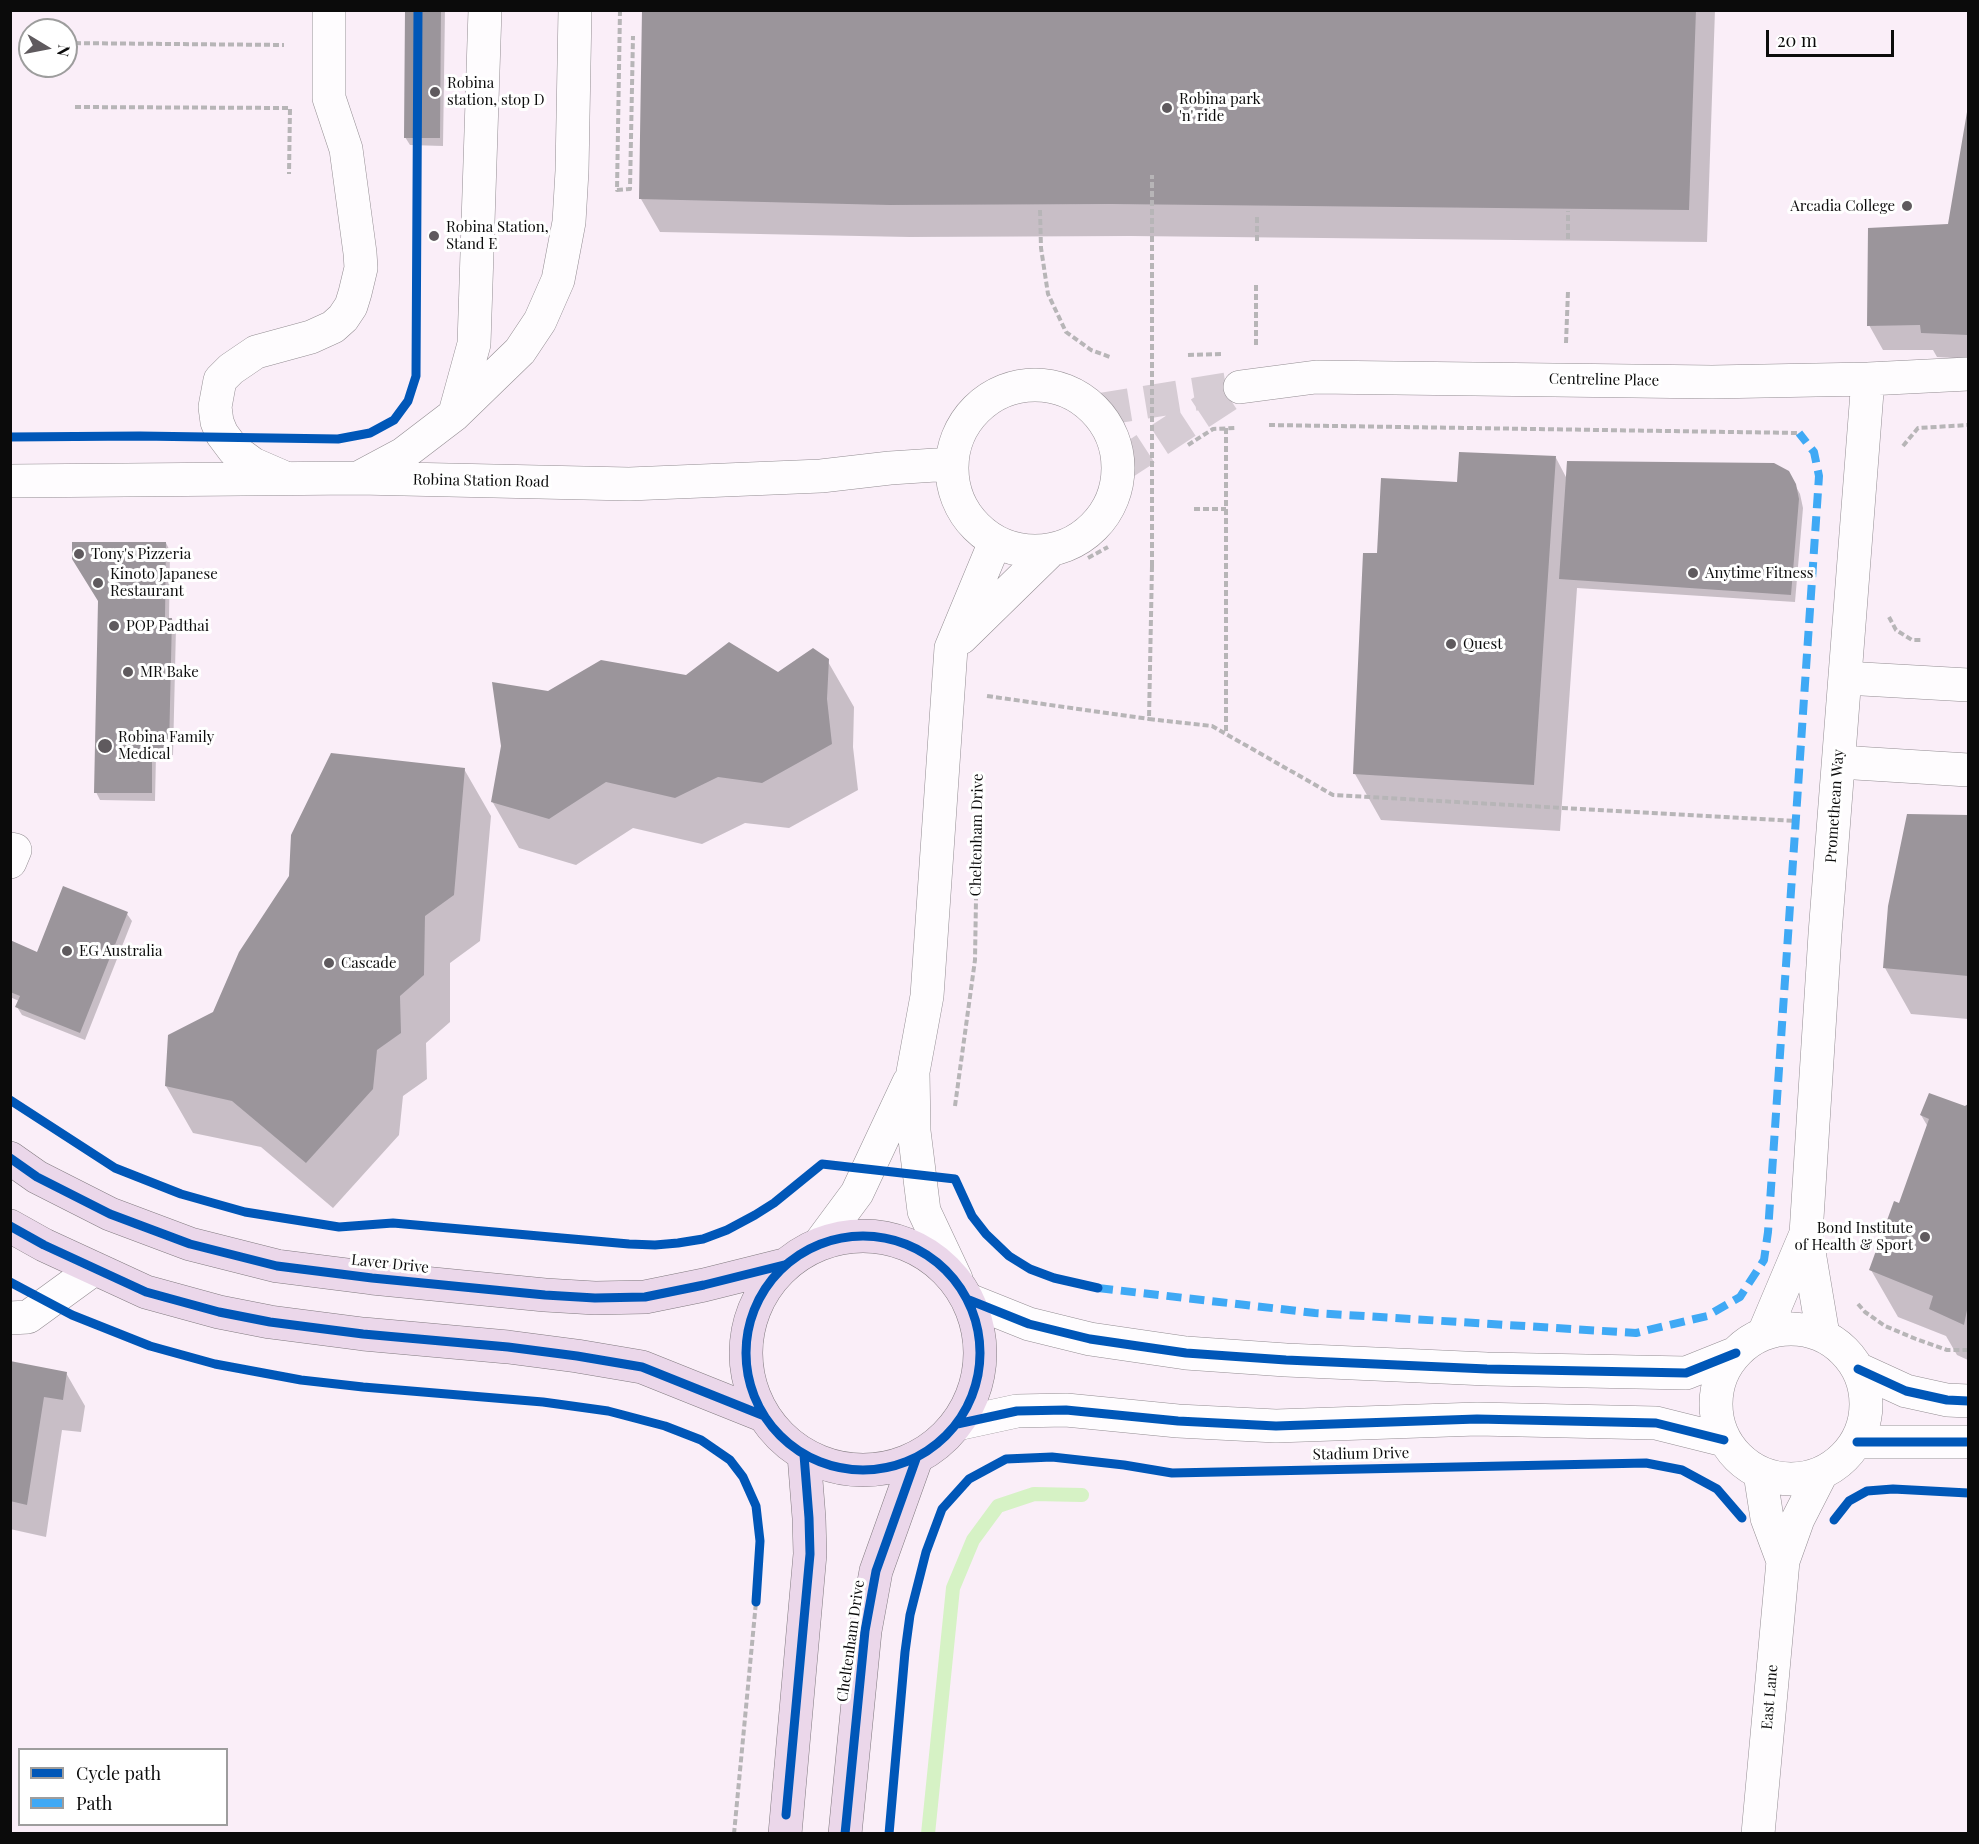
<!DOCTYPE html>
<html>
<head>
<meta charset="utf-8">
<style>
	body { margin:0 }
	#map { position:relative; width:1979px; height:1844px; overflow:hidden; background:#faeef8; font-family:"Playfair Display",serif }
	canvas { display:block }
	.frame { position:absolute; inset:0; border:12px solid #0b0b0b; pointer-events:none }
	.legend { position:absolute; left:18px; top:1748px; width:210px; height:78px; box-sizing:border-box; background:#fff; border:2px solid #9d9d9d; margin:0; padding:8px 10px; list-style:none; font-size:18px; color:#0b0b0b }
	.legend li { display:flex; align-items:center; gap:12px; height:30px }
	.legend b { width:30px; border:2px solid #9d9d9d }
	.north { position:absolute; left:18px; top:18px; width:60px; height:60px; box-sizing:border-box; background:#fff; border:2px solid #9d9d9d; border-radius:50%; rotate:100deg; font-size:16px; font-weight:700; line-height:24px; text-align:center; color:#0b0b0b }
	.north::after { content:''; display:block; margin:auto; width:21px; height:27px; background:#5f5a5e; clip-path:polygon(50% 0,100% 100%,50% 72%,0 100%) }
	.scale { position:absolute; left:1766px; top:30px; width:128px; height:27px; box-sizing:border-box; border:3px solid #0b0b0b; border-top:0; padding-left:8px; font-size:18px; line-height:21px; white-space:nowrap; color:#0b0b0b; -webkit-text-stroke:4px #fff; paint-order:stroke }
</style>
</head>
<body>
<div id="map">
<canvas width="1979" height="1844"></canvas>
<div class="frame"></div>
<ul class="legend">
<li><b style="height:8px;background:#0057b8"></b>Cycle path</li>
<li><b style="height:8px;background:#3fa9f5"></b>Path</li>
</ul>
<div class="north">N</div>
<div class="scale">20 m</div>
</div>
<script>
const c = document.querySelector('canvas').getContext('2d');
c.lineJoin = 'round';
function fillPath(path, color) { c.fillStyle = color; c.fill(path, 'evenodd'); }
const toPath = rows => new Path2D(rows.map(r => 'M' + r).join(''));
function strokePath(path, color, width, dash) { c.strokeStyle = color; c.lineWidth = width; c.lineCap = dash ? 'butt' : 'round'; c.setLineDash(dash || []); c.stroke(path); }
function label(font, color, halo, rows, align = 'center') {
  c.font = font + ' "Playfair Display",serif'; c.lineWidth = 6; c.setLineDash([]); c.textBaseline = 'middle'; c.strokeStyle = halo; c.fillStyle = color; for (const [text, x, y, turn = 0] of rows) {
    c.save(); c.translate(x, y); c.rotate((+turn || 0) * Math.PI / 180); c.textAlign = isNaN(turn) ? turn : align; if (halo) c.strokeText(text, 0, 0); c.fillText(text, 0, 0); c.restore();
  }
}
fillPath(toPath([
	[407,10,445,10,443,146,410,145,405,137],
	[643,10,1715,10,1707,242,1130,236,909,237,660,232,641,199],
	[1968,114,1968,359,1937,357,1933,350,1883,350,1869,325,1949,225],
	[1556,458,1567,479,1788,472,1800,494,1803,508,1795,602,1577,588,1560,831,1381,820,1355,774,1378,555,1459,483],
	[166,543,170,551,169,619,172,619,176,627,173,755,156,755,155,801,100,800,96,792],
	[827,660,854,707,853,747,858,790,789,828,745,823,702,844,633,828,576,865,519,848,492,801,549,693,687,676,778,674],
	[464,769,491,816,480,941,450,963,450,1022,426,1043,427,1079,403,1096,399,1135,333,1208,261,1147,193,1133,166,1086,214,1013],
	[1908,816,1968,817,1968,1019,1911,1014,1885,968],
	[127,914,132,921,85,1040,22,1015,17,1007,19,1001,10,997,10,942,38,954],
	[1968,1106,1968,1360,1957,1355,1946,1336,1898,1317,1871,1270,1900,1205,1928,1127,1921,1115,1965,1108],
	[10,1362,66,1373,85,1406,81,1432,62,1430,46,1537,10,1529]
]), '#0003');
strokePath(toPath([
	[928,1834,953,1588,973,1540,998,1506,1034,1494,1082,1495]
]), '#d6f2c5', 14);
fillPath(toPath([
	[405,10,441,10,440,138,404,138],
	[642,10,1696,10,1689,210,1110,204,889,205,639,199],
	[1967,112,1968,335,1921,333,1920,325,1867,326,1868,228,1948,224],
	[1459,452,1556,456,1534,785,1353,774,1363,553,1377,553,1381,478,1457,482],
	[1567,461,1774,463,1789,471,1796,484,1799,499,1791,595,1559,579],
	[72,542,166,542,165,618,172,618,169,748,152,748,152,793,94,793,98,601,72,559],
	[729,642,778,672,813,648,829,659,827,699,832,744,762,783,718,777,675,798,606,782,549,819,491,802,501,746,492,682,548,691,601,660,686,675],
	[331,753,465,768,454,895,425,916,424,975,400,996,401,1033,377,1050,373,1089,306,1163,232,1101,165,1086,168,1035,213,1012,239,952,289,876,291,835],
	[1907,814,1968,815,1968,976,1883,968,1888,906],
	[63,886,128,912,80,1033,15,1007,20,996,10,992,10,940,37,952],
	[1929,1093,1965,1106,1968,1104,1968,1305,1964,1325,1929,1309,1933,1296,1869,1270,1894,1201,1899,1203,1929,1119,1920,1115],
	[10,1361,67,1372,63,1400,44,1397,27,1505,10,1501]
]), '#9b959b');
strokePath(toPath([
	[1097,410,1227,389],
	[1118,467,1240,387]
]), '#d6ccd4', 33, [33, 16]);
const minor = toPath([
	'952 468a83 83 0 1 1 166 0a83 83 0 1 1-166 0Z',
	[1240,387,1316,377,1712,382,1868,379,1968,374],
	[455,413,474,344,485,10],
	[283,477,253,464,234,450,222,434,217,422,215,407,220,380,231,369,256,352,311,337,333,327,343,318,351,306,355,293,361,268,360,253,346,149,329,98,329,10],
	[360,477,403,454,454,415,520,351,540,321,558,280,569,222,572,171,575,10],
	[10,481,359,478,629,484,821,476,890,468,951,464],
	[961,638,1050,551],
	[1845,678,1968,685],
	[1839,762,1968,770],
	[10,849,15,850,10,862],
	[820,1243,857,1193,909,1082],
	[956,1279,924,1211,914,1131,913,1072,927,996,951,648,995,542],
	[969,1300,1029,1324,1090,1339,1186,1353,1286,1360,1487,1369,1686,1373,1736,1353],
	[10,1318,28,1317,94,1269],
	'1716 1404a75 75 0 1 1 150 0a75 75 0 1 1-150 0Z',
	[1764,1333,1805,1236],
	[1823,1335,1806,1234,1825,934,1868,379],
	[1858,1369,1906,1391,1947,1400,1968,1401],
	[957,1424,1017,1411,1066,1410,1178,1421,1276,1426,1477,1419,1656,1423,1724,1440],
	[1857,1442,1968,1442],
	[1760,1473,1767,1518,1783,1561],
	[1758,1834,1783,1561,1798,1519,1821,1474]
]);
const major = toPath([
	[10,1158,37,1177,110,1214,190,1244,277,1266,372,1278,545,1295,595,1298,645,1297,704,1285,784,1265],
	[10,1226,44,1245,146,1292,219,1312,270,1322,363,1334,508,1347,577,1356,642,1367,762,1415],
	'746 1353a117 117 0 1 1 234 0a117 117 0 1 1-234 0Z',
	[785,1834,810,1554,809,1518,804,1455],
	[845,1834,865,1631,876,1571,916,1459]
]);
strokePath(minor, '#938d92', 34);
strokePath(major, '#807a7f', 34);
strokePath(toPath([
	[620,10,617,190,630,189,633,36],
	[66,43,284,45],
	[75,107,290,108,289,174],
	[1040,210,1041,248,1048,294,1066,332,1091,350,1110,357],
	[1568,239,1568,211],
	[1257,241,1257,215],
	[1566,343,1568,291],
	[1256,345,1256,284],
	[1188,355,1221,354],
	[1269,425,1799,433],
	[1226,428,1226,734],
	[1188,445,1213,429,1235,428],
	[1903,446,1918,428,1968,425],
	[1194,509,1226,509],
	[1088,558,1108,547],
	[1152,566,1149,719,1212,726,1333,795,1795,821],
	[1889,617,1896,630,1912,640,1922,640],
	[987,696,1149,719],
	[955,1106,975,960,976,899],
	[1858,1304,1865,1312,1885,1326,1916,1339,1947,1350,1968,1350],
	[734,1834,756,1602]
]), '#b7b5b7', 4, [6, 3]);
strokePath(minor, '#fefcfe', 33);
strokePath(major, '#ebd7ea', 33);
strokePath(toPath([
	[1152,566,1152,175]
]), '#b7b5b7', 4, [6, 3]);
strokePath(toPath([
	[1098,1288,1315,1313,1636,1333,1707,1316,1740,1297,1764,1260,1768,1232,1819,476,1814,452,1799,433]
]), '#3fa9f5', 8, [15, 8]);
strokePath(toPath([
	[10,437,140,436,338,439,370,433,394,420,408,401,416,376,418,10],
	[10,1100,115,1168,181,1194,245,1212,339,1227,393,1223,629,1244,655,1245,678,1243,703,1239,727,1230,755,1215,774,1203,822,1164,955,1179,972,1216,986,1234,1009,1256,1030,1269,1054,1278,1098,1288],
	[10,1158,37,1177,110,1214,190,1244,277,1266,372,1278,545,1295,595,1298,645,1297,704,1285,784,1265],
	[10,1226,44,1245,146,1292,219,1312,270,1322,363,1334,508,1347,577,1356,642,1367,762,1415],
	'746 1353a117 117 0 1 1 234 0a117 117 0 1 1-234 0Z',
	[10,1282,72,1315,150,1346,215,1364,301,1380,363,1387,543,1402,608,1411,665,1426,701,1440,730,1460,743,1477,756,1506,760,1541,756,1602],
	[969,1300,1029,1324,1090,1339,1186,1353,1286,1360,1487,1369,1686,1373,1736,1353],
	[1858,1369,1906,1391,1947,1400,1968,1401],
	[957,1424,1017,1411,1066,1410,1178,1421,1276,1426,1477,1419,1656,1423,1724,1440],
	[1857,1442,1968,1442],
	[1834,1520,1849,1501,1867,1491,1893,1489,1968,1493],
	[786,1815,810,1554,809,1518,804,1455],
	[845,1834,865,1631,876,1571,916,1459],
	[889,1834,905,1652,910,1615,926,1552,942,1509,969,1479,1006,1459,1052,1457,1124,1465,1172,1473,1646,1463,1682,1470,1717,1489,1742,1518]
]), '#0057b8', 9);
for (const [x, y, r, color] of [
	[435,92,6,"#5f5a5e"],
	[1167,108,6,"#5f5a5e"],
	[1907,206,6,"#5f5a5e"],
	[434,236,6,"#5f5a5e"],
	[79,554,6,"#5f5a5e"],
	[1693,573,6,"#5f5a5e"],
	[98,583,6,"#5f5a5e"],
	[114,626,6,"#5f5a5e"],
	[1451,644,6,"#5f5a5e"],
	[128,672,6,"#5f5a5e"],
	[105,746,8,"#5f5a5e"],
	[67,951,6,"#5f5a5e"],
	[329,963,6,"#5f5a5e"],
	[1925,1237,6,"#5f5a5e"]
]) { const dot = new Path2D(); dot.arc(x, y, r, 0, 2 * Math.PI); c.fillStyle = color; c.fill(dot); strokePath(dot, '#fff', 2); }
label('15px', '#0b0b0b', '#fff', [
	["Robina",447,83],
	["station, stop D",447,100],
	["Robina park",1179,99],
	["'n' ride",1179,116],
	["Arcadia College",1895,206,"right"],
	["Robina Station,",446,227],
	["Stand E",446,244],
	["Tony's Pizzeria",91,554],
	["Anytime Fitness",1705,573],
	["Kinoto Japanese",110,574],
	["Restaurant",110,591],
	["POP Padthai",126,626],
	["Quest",1463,644],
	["MR Bake",140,672],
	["Robina Family",118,737],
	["Medical",118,754],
	["EG Australia",79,951],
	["Cascade",341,963],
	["Bond Institute",1913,1228,"right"],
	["of Health & Sport",1913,1245,"right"]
], 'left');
label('15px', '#0b0b0b', '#fff', [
	["Centreline Place",1604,380,1],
	["Robina Station Road",481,481,1],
	["Promethean Way",1835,806,-86],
	["Cheltenham Drive",977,835,-89],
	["Laver Drive",390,1264,6],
	["Stadium Drive",1361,1454,-1],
	["Cheltenham Drive",851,1641,-82],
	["East Lane",1770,1697,-85]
]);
</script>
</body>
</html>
